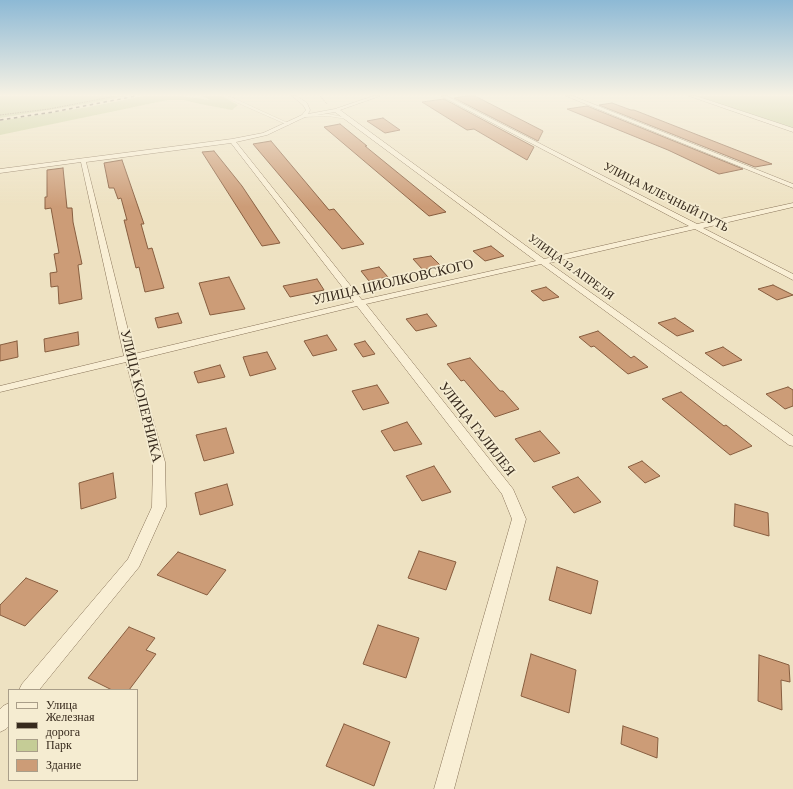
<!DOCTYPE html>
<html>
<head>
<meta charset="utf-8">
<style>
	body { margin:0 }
	#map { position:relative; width:793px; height:789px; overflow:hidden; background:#eee2c2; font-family:"Crimson Pro",serif }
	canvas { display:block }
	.legend { position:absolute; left:8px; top:689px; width:130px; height:92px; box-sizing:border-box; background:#f5ecd1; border:1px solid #a99e89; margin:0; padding:5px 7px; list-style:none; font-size:12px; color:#372a1d }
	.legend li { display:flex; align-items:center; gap:8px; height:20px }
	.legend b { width:20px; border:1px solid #a99e89 }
</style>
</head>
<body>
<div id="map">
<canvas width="793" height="789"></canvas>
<ul class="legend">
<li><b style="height:5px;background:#f9efd5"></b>Улица</li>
<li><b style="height:5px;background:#372a1d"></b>Железная дорога</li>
<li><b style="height:11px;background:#c5cc96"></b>Парк</li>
<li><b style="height:11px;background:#cc9c77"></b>Здание</li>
</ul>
</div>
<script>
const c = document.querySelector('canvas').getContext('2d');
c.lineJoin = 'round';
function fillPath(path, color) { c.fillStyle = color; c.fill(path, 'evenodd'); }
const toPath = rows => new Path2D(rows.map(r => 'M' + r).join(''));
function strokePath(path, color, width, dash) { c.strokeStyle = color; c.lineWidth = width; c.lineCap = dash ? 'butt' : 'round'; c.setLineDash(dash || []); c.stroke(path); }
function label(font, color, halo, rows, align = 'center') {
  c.font = font + ' "Crimson Pro",serif'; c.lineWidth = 3.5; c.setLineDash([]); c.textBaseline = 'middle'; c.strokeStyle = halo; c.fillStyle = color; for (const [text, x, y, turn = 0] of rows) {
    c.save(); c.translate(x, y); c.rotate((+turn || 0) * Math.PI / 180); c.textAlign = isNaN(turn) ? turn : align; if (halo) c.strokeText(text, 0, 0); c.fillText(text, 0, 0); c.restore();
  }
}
fillPath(toPath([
	[0,96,127,96,92,103,0,118],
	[144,96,180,96,210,100,203,96,222,96,238,105,232,110,200,104,183,100,168,100,0,135,0,121,88,107],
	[696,96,793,96,793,128]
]), '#c5cc96');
const building = toPath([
	[467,96,475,96,543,131,538,141,454,98,467,96],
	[444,99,534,147,527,160,474,129,467,130,422,102,444,99],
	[612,103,631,110,634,110,772,164,755,167,599,105,612,103],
	[587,106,743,169,719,174,668,150,567,109,587,106],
	[383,118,400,130,385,133,367,121,383,118],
	[340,124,367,146,365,146,446,212,429,216,324,127,340,124],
	[271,141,329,210,334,209,364,244,342,249,253,144,271,141],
	[214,151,242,186,280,243,262,246,202,152,214,151],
	[122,160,144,224,141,224,148,249,152,248,164,288,145,292,139,267,136,268,124,220,127,220,121,198,118,199,114,188,109,188,104,163,122,160],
	[63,168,67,208,72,208,73,222,82,264,78,265,82,299,59,304,58,286,51,287,50,273,57,272,54,254,59,253,51,208,45,209,45,197,47,197,47,170,63,168],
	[491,246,504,256,485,261,473,251,491,246],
	[431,256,441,266,423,270,413,259,431,256],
	[379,267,388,277,369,281,361,271,379,267],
	[229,277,245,309,210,315,199,283,229,277],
	[317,279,324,290,290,297,283,286,317,279],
	[773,285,793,295,777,300,758,289,773,285],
	[546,287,559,297,543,301,531,291,546,287],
	[178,313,182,323,158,328,155,318,178,313],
	[427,314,437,326,416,331,406,319,427,314],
	[675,318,694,331,677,336,658,323,675,318],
	[598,331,631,358,634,356,648,367,628,374,594,346,591,347,579,337,598,331],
	[78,332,79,345,45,352,44,339,78,332],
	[327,335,337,350,313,356,304,341,327,335],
	[17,341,18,357,0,361,0,345,17,341],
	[365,341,375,354,363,357,354,344,365,341],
	[723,347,742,360,723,366,705,353,723,347],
	[267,352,276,369,250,376,243,357,267,352],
	[470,358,500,391,503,391,519,409,495,417,464,380,461,381,447,364,470,358],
	[220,365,225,377,198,383,194,372,220,365],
	[377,385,389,403,363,410,352,391,377,385],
	[788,387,793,390,793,406,785,409,766,394,788,387],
	[681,392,724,426,726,425,752,446,730,455,662,399,681,392],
	[407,422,422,444,394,451,381,431,407,422],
	[226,428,234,453,204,461,196,435,226,428],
	[540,431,560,453,534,462,515,439,540,431],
	[642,461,660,476,645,483,628,467,642,461],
	[434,466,451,492,422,501,406,476,434,466],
	[113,473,116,498,81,509,79,483,113,473],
	[578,477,601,502,574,513,552,487,578,477],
	[227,484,233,505,200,515,195,493,227,484],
	[735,504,768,513,769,536,734,526,735,504],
	[419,551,456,562,446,590,408,578,419,551],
	[178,552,226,570,207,595,157,575,178,552],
	[557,567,598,581,591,614,549,600,557,567],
	[26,578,58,591,25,626,0,615,0,605,26,578],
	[378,625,419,638,406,678,363,664,378,625],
	[129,627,155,638,146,650,156,654,129,690,112,690,88,678,129,627],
	[531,654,576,670,569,713,521,696,531,654],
	[759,655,789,665,790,682,781,680,782,710,758,701,759,655],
	[344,724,390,742,374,786,326,766,344,724],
	[623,726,658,738,657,758,621,744,623,726]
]);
fillPath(building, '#cc9c77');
strokePath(building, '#875d3f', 1);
const service = toPath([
	[229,97,231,97,290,124,288,125,229,99,229,97],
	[328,114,348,118,347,119,328,116,304,117,303,116,328,114]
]);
const minor = toPath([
	[292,96,297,96,307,103,310,110,308,114,335,109,373,96,380,96,340,110,544,259,689,226,441,96,447,96,697,224,793,203,793,207,703,228,793,274,793,280,695,229,549,263,793,436,793,446,789,445,541,264,366,304,513,489,526,519,454,789,434,789,512,519,502,494,357,306,136,360,165,462,166,507,139,567,39,690,19,690,22,684,128,559,152,507,153,462,126,362,0,392,0,386,124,356,81,162,0,173,0,169,232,139,263,133,302,115,306,110,303,105,292,96],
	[335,112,536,261,362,300,236,142,267,135,305,117,335,112],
	[231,143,354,302,134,354,86,162,231,143],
	[566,96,573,96,793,184,793,188,566,96],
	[689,96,696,96,793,128,793,132,689,96],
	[9,703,9,726,6,729,0,732,0,709,3,706,9,703]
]);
strokePath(service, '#887359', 0.5);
strokePath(minor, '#887359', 1);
strokePath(toPath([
	[320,96,327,104],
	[0,115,49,109,116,96]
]), '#887359', 1, [1.5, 1]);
fillPath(service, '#f9efd5');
fillPath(minor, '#f9efd5');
strokePath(toPath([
	[0,120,53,112,136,96]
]), '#372a1d', 1.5, [3.5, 3.5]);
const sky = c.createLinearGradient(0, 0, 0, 207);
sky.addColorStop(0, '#8db9d5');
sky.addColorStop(0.46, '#f7f2e4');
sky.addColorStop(1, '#f7f2e400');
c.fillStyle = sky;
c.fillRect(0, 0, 793, 207);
label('12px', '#372a1d', '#f5ecd1', [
	["УЛИЦА МЛЕЧНЫЙ ПУТЬ",666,197,27],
	["УЛИЦА 12 АПРЕЛЯ",571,267,36]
]);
label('14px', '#372a1d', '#f5ecd1', [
	["УЛИЦА ЦИОЛКОВСКОГО",393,282,-13],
	["УЛИЦА КОПЕРНИКА",141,396,76],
	["УЛИЦА ГАЛИЛЕЯ",477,429,52]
]);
</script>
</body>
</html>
